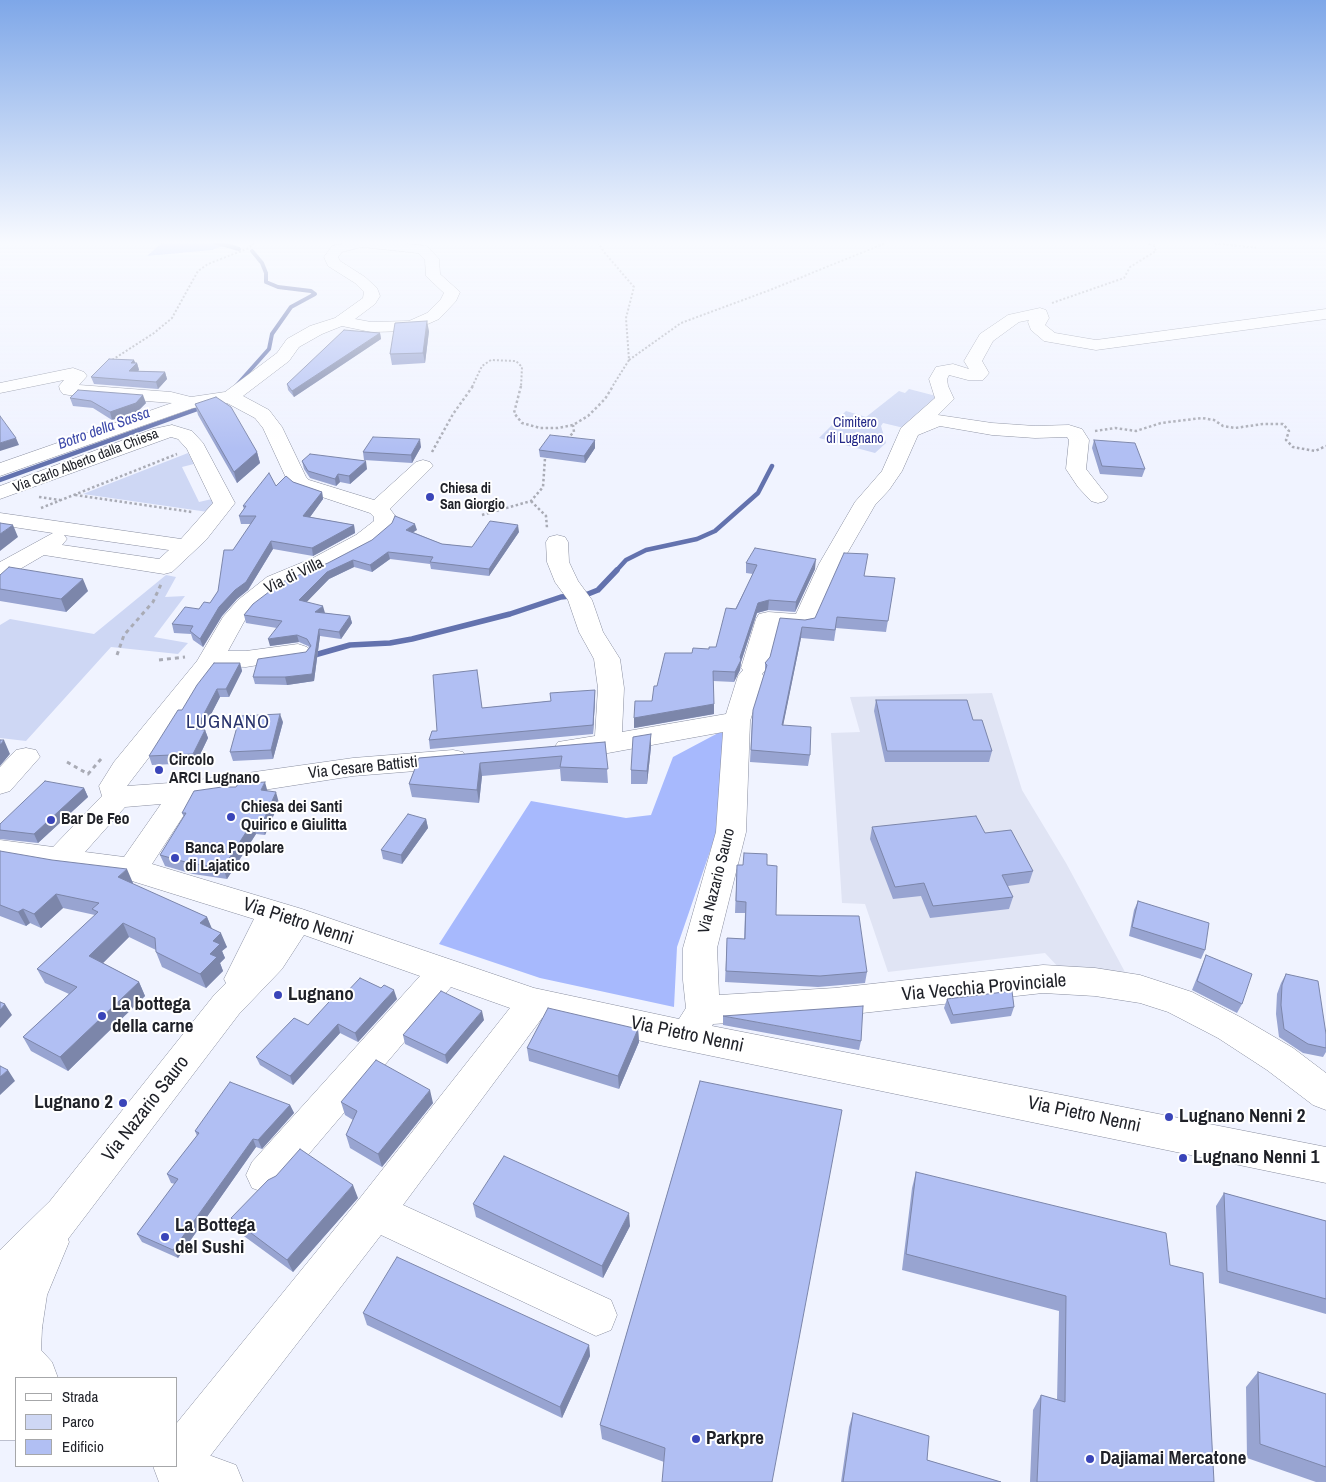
<!DOCTYPE html>
<html>
<head>
<meta charset="utf-8">
<style>
	body { margin:0 }
	#map { position:relative; width:1326px; height:1482px; overflow:hidden; background:#f0f3ff; font-family:"Archivo Narrow",sans-serif }
	canvas { display:block }
	.legend { position:absolute; left:15px; top:1377px; width:162px; height:90px; box-sizing:border-box; background:#fff; border:1px solid #a6a7a9; margin:0; padding:6px 9px; list-style:none; font-size:15px; color:#202229 }
	.legend li { display:flex; align-items:center; gap:10px; height:25px }
	.legend b { width:25px; border:1px solid #a6a7a9 }
</style>
</head>
<body>
<div id="map">
<canvas width="1326" height="1482"></canvas>
<ul class="legend">
<li><b style="height:6px;background:#fff"></b>Strada</li>
<li><b style="height:14px;background:#ced7f4"></b>Parco</li>
<li><b style="height:14px;background:#b1bff3"></b>Edificio</li>
</ul>
</div>
<script>
const c = document.querySelector('canvas').getContext('2d');
c.lineJoin = 'round';
function fillPath(path, color) { c.fillStyle = color; c.fill(path, 'evenodd'); }
const toPath = rows => new Path2D(rows.map(r => 'M' + r).join(''));
function strokePath(path, color, width, dash) { c.strokeStyle = color; c.lineWidth = width; c.lineCap = dash ? 'butt' : 'round'; c.setLineDash(dash || []); c.stroke(path); }
function label(font, color, halo, rows, align = 'center') {
  c.font = font + ' "Archivo Narrow",sans-serif'; c.lineWidth = 4; c.setLineDash([]); c.textBaseline = 'middle'; c.strokeStyle = halo; c.fillStyle = color; for (const [text, x, y, turn = 0] of rows) {
    c.save(); c.translate(x, y); c.rotate((+turn || 0) * Math.PI / 180); c.textAlign = isNaN(turn) ? turn : align; if (halo) c.strokeText(text, 0, 0); c.fillText(text, 0, 0); c.restore();
  }
}
fillPath(toPath([
	[992,693,1022,790,1066,863,1125,972,1061,970,1045,953,888,972,865,904,842,903,831,733,860,732,850,697]
]), '#e0e4f4');
fillPath(toPath([
	[909,389,940,397,904,428,883,423,881,426,886,443,875,453,819,438,846,411,866,417,899,391,905,393],
	[188,453,194,464,182,467,199,502,212,499,214,504,208,512,83,494],
	[166,575,176,577,165,597,185,596,154,637,188,643,178,654,111,647,26,741,0,738,0,625,10,619,94,634]
]), '#ced7f4');
fillPath(toPath([
	[163,242,235,242,212,250,147,256],
	[720,732,726,734,717,831,677,947,674,1007,540,978,439,944,531,801,626,818,651,815,673,757]
]), '#a7b9fd');
strokePath(toPath([
	[214,242,239,249],
	[236,386,269,349,272,334,291,307,315,294,311,291,278,287,266,282,266,273,262,263,252,251]
]), '#6372ae', 4);
strokePath(toPath([
	[0,480,203,407],
	[616,571,626,560,646,550,697,539,715,531,758,493,772,466]
]), '#6372ae', 4.5);
strokePath(toPath([
	[311,656,350,645,390,643,412,639,510,614,561,597,588,594,598,590,617,570]
]), '#6372ae', 5.5);
const minor = toPath([
	[350,242,391,242,427,246,439,259,440,274,460,292,456,301,439,319,412,331,371,332,342,326,322,334,299,347,289,361,243,396,269,410,282,427,306,477,309,480,374,500,416,462,423,460,430,462,433,466,390,509,396,517,392,528,372,545,329,568,283,587,254,610,245,620,228,651,246,651,298,644,307,647,311,652,307,657,246,667,219,666,127,786,184,782,353,758,453,750,463,752,467,759,463,766,453,768,353,776,193,801,152,864,302,909,534,988,679,1019,686,1008,683,980,683,948,716,832,723,732,608,753,568,757,558,754,554,748,558,742,595,736,598,688,594,659,579,632,568,600,555,582,547,562,546,542,549,537,557,535,565,537,568,542,569,562,578,581,592,600,603,632,620,659,624,688,622,732,726,714,738,676,743,670,741,668,756,619,759,614,768,612,796,614,819,564,855,502,882,471,901,428,935,398,929,379,936,367,953,364,969,369,964,361,980,334,1008,315,1040,308,1046,310,1049,318,1045,325,1055,333,1096,340,1326,309,1326,319,1096,350,1044,341,1031,330,1028,322,1029,320,1019,322,993,341,982,361,989,373,983,380,968,380,949,375,947,379,948,386,954,399,938,415,992,423,1035,426,1069,425,1082,429,1089,440,1086,469,1108,497,1105,501,1098,503,1091,501,1078,487,1066,469,1069,440,1067,437,1035,438,992,435,940,426,918,435,902,471,889,490,875,505,841,564,813,627,804,629,778,627,767,668,762,674,764,676,750,721,746,832,717,948,719,995,835,988,1043,965,1095,968,1140,975,1192,992,1242,1018,1293,1048,1326,1073,1326,1110,1313,1105,1267,1070,1218,1038,1168,1012,1140,1003,1095,996,1043,993,835,1016,713,1024,712,1026,1326,1147,1326,1183,659,1045,542,1018,403,1205,611,1300,617,1315,611,1330,596,1336,381,1235,193,1478,182,1482,170,1482,159,1478,155,1466,176,1466,176,1424,360,1198,510,1008,451,987,280,1188,266,1193,252,1188,246,1175,252,1162,420,976,304,935,282,969,239,1014,68,1239,69,1242,47,1295,42,1328,35,1343,20,1350,5,1343,0,1332,0,1320,5,1296,0,1298,0,1250,50,1201,215,994,226,983,224,979,254,919,132,881,59,872,0,862,0,840,53,847,102,796,99,786,114,762,197,661,223,617,238,600,267,577,313,558,356,535,374,521,374,517,370,513,295,488,287,480,263,428,255,418,227,403,193,408,0,476,0,463,172,403,69,395,63,394,60,390,59,386,64,380,0,393,0,383,73,368,84,372,87,376,79,385,171,392,191,397,225,392,277,353,287,339,310,326,335,318,363,298,364,292,355,283,328,266,324,257,332,246,350,242],
	[362,247,418,253,425,260,426,276,444,293,441,299,427,313,409,321,371,322,355,319,375,304,380,296,377,288,365,277,340,261,338,257,342,252,362,247],
	[161,804,124,857,85,852,125,807,161,804],
	[172,425,192,431,203,443,235,503,206,540,172,572,164,574,44,555,8,576,0,578,0,562,53,533,0,525,0,513,181,539,213,503,187,449,178,439,171,437,0,499,0,486,153,429,172,425],
	[64,535,169,550,159,559,62,545,67,539,64,535],
	[26,748,36,750,40,757,10,791,0,794,0,767,16,750,26,748]
]);
const major = toPath([
	[0,1282,15,1288,28,1298,42,1328,41,1350,52,1362,58,1378,16,1378,16,1440,0,1440,0,1282],
	[176,1443,236,1465,243,1482,159,1482,153,1466,176,1466,176,1443]
]);
strokePath(minor, '#898ea0', 1);
strokePath(major, '#898ea0', 1);
strokePath(toPath([
	[598,242,604,252,634,287,626,318,629,360,612,387],
	[1207,242,1256,248],
	[1052,303,1124,278,1130,267,1156,251,1154,246,1146,242],
	[629,360,681,323,770,290,888,242],
	[109,362,154,333,172,318,198,271,208,264,249,248,253,244,251,242],
	[472,387,482,366,491,360,516,361,522,367,521,387]
]), '#a9abb5', 2, [2, 2]);
strokePath(toPath([
	[521,386,514,413,522,423,540,428,558,428,573,425,588,416,605,399,613,386],
	[1095,431,1115,428,1136,431,1161,423,1202,418,1214,420,1223,426,1235,428,1263,424,1283,424,1289,431,1286,440,1293,447,1315,451,1326,446],
	[567,439,574,432,573,425],
	[432,452,453,414,473,386],
	[75,495,192,512],
	[39,497,60,500],
	[531,501,546,516,547,528],
	[41,508,177,454],
	[482,515,531,501,543,487,545,458,548,456]
]), '#a9abb5', 2.5, [2.5, 2.5]);
strokePath(toPath([
	[117,655,124,635,153,602,162,582],
	[159,660,185,657],
	[67,762,88,774,102,758]
]), '#a9abb5', 3, [4, 4]);
fillPath(minor, '#fff');
fillPath(major, '#fff');
fillPath(toPath([
	[429,331,425,363,392,365,390,354],
	[380,333,381,339,294,397,288,390,287,384],
	[135,363,137,363,139,370,138,371,165,372,167,379,158,389,94,384,91,377],
	[70,398,146,403,138,411,112,420,93,408,73,406],
	[195,404,257,452,260,463,237,483,198,415],
	[595,440,595,448,585,463,540,457,539,450],
	[1094,440,1145,469,1142,477,1100,474,1092,448],
	[421,447,412,463,364,460,363,452],
	[302,461,367,469,350,484,340,482,336,486,310,478,304,469],
	[293,482,322,492,323,499,310,517,354,525,355,533,313,556,273,549,248,590,237,599,222,616,203,647,193,640,191,634,174,633,172,624,210,603,218,591,233,550,251,524,241,524,239,516,244,509,243,506,276,486],
	[417,530,413,532,442,544,472,547,519,532,489,576,431,569,430,564,390,559,372,572,354,567,329,579,306,602,325,613,350,616,352,623,341,639,320,636,314,681,287,685,255,684,253,677,306,652,309,647,308,646,299,642,270,646,277,628,246,623,244,615,253,604],
	[746,563,815,569,795,612,768,610,757,613,741,662,740,670,734,682,713,681,714,714,634,728,634,718,652,701,657,686,692,653,709,649,716,647,753,574,746,573],
	[0,575,88,591,66,612,0,601],
	[865,576,895,578,886,632,836,628,834,641,801,638,783,725,810,755,808,766,750,762,752,721,765,671,765,663,805,620,815,618],
	[240,663,242,671,229,697,220,697,203,729,205,730,208,738,196,763,152,765,149,756,182,710],
	[595,690,595,699,593,734,430,749,429,740,437,731,482,708,551,701],
	[876,700,973,720,992,751,989,762,885,762,874,711],
	[283,722,273,759,233,761,230,752],
	[605,742,608,783,561,781,560,769,482,776,479,803,412,797,409,784,419,758],
	[651,747,647,784,631,784,631,770],
	[84,788,88,797,38,843,0,839,0,824],
	[267,791,279,803,265,835,256,834,227,879,193,874,165,866,160,855,184,817,182,813],
	[426,819,428,828,402,864,383,859,381,850],
	[872,827,985,833,1033,871,1029,883,1008,886,1013,897,1009,909,930,918,921,896,893,899,870,839],
	[0,851,133,883,132,884,207,917,211,928,227,947,222,951,225,958,220,963,223,971,206,988,162,967,156,952,156,950,129,937,103,963,139,982,145,996,68,1071,31,1051,23,1037,69,994,45,983,37,969,95,915,63,908,41,928,30,923,26,926,0,916],
	[737,865,767,865,776,915,867,972,865,983,818,987,725,982,727,938,744,939,745,913,735,913],
	[1138,901,1205,950,1201,959,1129,936,1134,910],
	[1206,955,1242,1004,1237,1013,1192,990],
	[1286,974,1326,1034,1326,1052,1323,1057,1303,1053,1279,1037,1276,1014,1277,994,1281,983],
	[344,995,397,999,358,1042,340,1033,293,1085,260,1065,256,1057,308,1025],
	[947,999,1014,1007,1011,1016,951,1024,944,1008],
	[723,1016,861,1041,859,1050,723,1025],
	[484,1020,447,1064,405,1044,403,1035],
	[638,1029,639,1042,619,1089,529,1061,527,1048],
	[700,1081,664,1462,602,1439,600,1425],
	[341,1102,433,1103,382,1167,350,1148,346,1135,353,1120,345,1115],
	[290,1105,294,1113,262,1149,256,1147,178,1258,142,1242,137,1234,175,1184,171,1183,167,1174,197,1136,195,1131],
	[916,1172,1170,1265,1214,1482,1030,1482,1033,1410,1041,1395,1057,1400,1059,1311,902,1270,912,1188],
	[1224,1193,1326,1221,1326,1314,1219,1283,1216,1206],
	[358,1198,293,1272,237,1231,231,1218],
	[473,1204,630,1226,603,1278,476,1217],
	[363,1313,589,1345,590,1356,562,1418,367,1325],
	[1258,1372,1326,1394,1326,1482,1316,1482,1247,1458,1246,1387],
	[853,1413,927,1460,1001,1482,841,1482,849,1427]
]), '#98a4d1');
fillPath(toPath([
	[427,321,429,331,425,363,423,353],
	[380,333,381,339,294,397,292,391],
	[134,360,136,364,137,363,139,370,131,378,129,371,131,363],
	[165,372,167,379,158,389,156,382],
	[143,395,146,403,138,411,112,420,110,412],
	[16,438,19,445,0,451,0,443],
	[420,439,421,447,412,463,411,455],
	[595,440,595,448,585,463,584,456],
	[257,452,260,463,237,483,234,472],
	[366,461,367,469,350,484,349,476],
	[338,474,340,482,336,486,335,479],
	[322,492,323,499,305,524,303,516],
	[415,524,417,530,407,536,406,530],
	[13,525,18,537,0,551,0,534],
	[354,525,355,533,313,556,312,548],
	[518,525,519,532,489,576,489,569],
	[271,541,273,549,248,590,237,599,222,616,203,647,200,639,219,607],
	[388,552,390,559,372,572,370,565],
	[816,559,815,569,795,612,796,602],
	[353,560,354,567,329,579,301,608,299,600,327,572],
	[83,579,88,591,66,612,61,599],
	[769,600,768,610,757,613,741,662,740,670,734,682,735,672,758,603],
	[323,606,325,613,315,612],
	[350,616,352,623,341,639,339,632],
	[802,627,801,638,781,736,782,725],
	[319,629,320,636,314,681,287,685,285,677,312,674],
	[297,635,299,642,270,646,268,639],
	[240,663,242,671,229,697,226,689],
	[217,689,220,697,199,738,196,729],
	[595,690,595,699,593,734,593,725],
	[714,704,714,714,634,728,634,718],
	[280,714,283,722,273,759,271,750],
	[205,730,208,738,196,763,193,754],
	[651,734,651,747,647,784,647,771],
	[4,740,10,754,0,766,0,745],
	[480,763,482,776,479,803,477,790],
	[265,782,268,793,261,790],
	[84,788,88,797,38,843,34,834],
	[276,792,279,803,265,835,262,824],
	[426,819,428,828,402,864,401,855],
	[252,823,256,834,227,879,223,868],
	[127,869,133,883,124,891,118,877],
	[56,894,63,908,41,928,34,914],
	[23,909,30,923,26,926,18,912],
	[207,917,213,931,200,923],
	[123,923,129,937,96,970,89,956],
	[221,933,227,947,222,951,225,958,220,963,223,971,206,988,200,974,210,954,213,941],
	[139,982,145,996,68,1071,60,1057],
	[394,990,397,999,358,1042,355,1033],
	[5,1004,12,1015,0,1028,0,1010],
	[482,1011,484,1020,447,1064,445,1055],
	[338,1024,340,1033,293,1085,290,1076],
	[638,1029,639,1042,619,1089,618,1076],
	[8,1070,15,1081,0,1095,0,1077],
	[430,1090,433,1103,382,1167,378,1154],
	[290,1105,294,1113,262,1149,258,1140],
	[253,1139,256,1147,178,1258,173,1250],
	[353,1185,358,1198,293,1272,287,1260],
	[629,1213,630,1226,603,1278,602,1266],
	[589,1345,590,1356,562,1418,560,1407]
]), '#7c86aa');
const building = toPath([
	[427,321,423,353,390,354,395,323,427,321],
	[344,330,380,333,292,391,287,384,344,330],
	[109,359,134,360,131,363,137,363,129,371,165,372,156,382,91,377,109,359],
	[78,390,143,395,136,403,110,412,91,401,70,398,78,390],
	[216,397,231,407,257,452,234,472,195,404,216,397],
	[0,416,16,438,0,443,0,416],
	[550,435,595,440,584,456,539,450,550,435],
	[373,437,420,439,411,455,363,452,373,437],
	[1094,440,1135,443,1145,469,1102,466,1094,440],
	[310,454,366,461,349,476,338,474,335,479,308,471,302,461,310,454],
	[269,473,276,486,286,476,293,482,322,492,303,516,354,525,312,548,271,541,246,582,235,590,219,607,200,639,190,631,193,626,172,624,185,607,199,609,204,602,210,603,218,591,224,550,233,550,256,516,239,516,246,506,243,506,269,473],
	[395,516,415,524,406,530,442,544,472,547,490,521,518,525,489,569,430,562,433,557,388,552,370,565,353,560,327,572,299,600,323,606,315,612,350,616,339,632,319,629,312,674,285,677,253,677,258,659,306,652,311,646,307,639,297,635,268,639,282,621,244,615,253,604,282,582,328,563,372,540,392,523,395,516],
	[0,523,13,525,0,534,0,523],
	[755,548,816,559,796,602,769,600,758,603,740,657,741,660,735,672,713,671,714,704,634,718,635,701,652,701,654,686,657,686,665,653,692,653,693,648,709,649,709,647,716,647,726,608,736,609,757,565,746,563,755,548],
	[844,553,868,554,864,576,895,578,888,621,837,617,835,630,802,627,782,725,811,727,810,755,751,750,753,710,767,665,765,663,770,657,780,618,805,620,815,618,844,553],
	[9,567,83,579,61,599,0,589,0,575,9,567],
	[214,663,240,663,226,689,217,689,196,729,205,730,193,754,149,756,178,710,182,710,197,685,214,663],
	[477,670,482,708,551,701,550,693,595,690,593,725,429,740,432,731,437,731,433,675,477,670],
	[876,700,967,700,973,720,982,720,992,751,887,751,876,700],
	[280,714,271,750,230,752,240,716,280,714],
	[651,734,647,771,631,770,633,737,651,734],
	[0,740,4,740,0,745,0,740],
	[605,742,608,769,560,767,562,756,480,763,477,790,409,784,419,758,605,742],
	[45,781,84,788,34,834,0,830,0,824,45,781],
	[265,782,261,790,276,792,262,824,252,823,223,868,189,863,160,855,186,813,182,813,194,791,222,787,236,787,238,784,265,782],
	[408,814,426,819,401,855,381,850,408,814],
	[976,816,985,833,1011,830,1033,871,1002,875,1013,897,933,906,924,883,895,887,872,827,976,816],
	[0,851,52,860,127,869,118,877,207,917,200,923,221,933,213,941,220,944,210,954,217,957,200,974,156,952,155,938,123,923,89,956,139,982,60,1057,23,1037,77,987,37,969,98,912,92,909,99,903,56,894,34,914,23,909,18,912,0,905,0,851],
	[744,853,767,854,767,865,777,866,776,915,859,916,867,972,820,976,726,971,727,938,745,939,746,902,736,901,737,865,743,865,744,853],
	[1138,901,1209,923,1205,950,1132,927,1138,901],
	[1206,955,1252,974,1242,1004,1197,981,1206,955],
	[1286,974,1318,981,1326,1034,1326,1048,1308,1044,1284,1029,1281,1005,1282,985,1286,974],
	[360,978,381,988,384,985,394,990,355,1033,338,1024,290,1076,256,1057,294,1018,308,1025,338,992,344,995,360,978],
	[441,991,482,1011,445,1055,403,1035,441,991],
	[1012,991,1014,1007,953,1015,947,999,1012,991],
	[0,1002,5,1004,0,1010,0,1002],
	[863,1006,861,1041,723,1016,863,1006],
	[548,1008,638,1029,618,1076,527,1048,548,1008],
	[376,1060,430,1090,378,1154,346,1135,357,1111,341,1102,376,1060],
	[0,1066,8,1070,0,1077,0,1066],
	[700,1081,842,1110,772,1482,662,1482,665,1448,600,1425,700,1081],
	[230,1082,290,1105,258,1140,253,1139,173,1250,137,1234,178,1179,167,1174,199,1133,195,1131,230,1082],
	[300,1149,353,1185,287,1260,231,1218,268,1180,276,1176,300,1149],
	[504,1156,629,1213,602,1266,473,1204,504,1156],
	[916,1172,1166,1233,1170,1265,1203,1273,1214,1482,1037,1482,1041,1395,1065,1402,1066,1296,906,1254,916,1172],
	[1224,1193,1326,1221,1326,1299,1227,1271,1224,1193],
	[397,1257,589,1345,560,1407,363,1313,397,1257],
	[1258,1372,1326,1394,1326,1467,1260,1444,1258,1372],
	[853,1413,929,1436,927,1460,1001,1482,843,1482,853,1413]
]);
fillPath(building, '#b1bff3');
strokePath(building, '#7c86aa', 1);
const sky = c.createLinearGradient(0, 0, 0, 449);
sky.addColorStop(0, '#7ea7e8');
sky.addColorStop(0.54, '#f8faff');
sky.addColorStop(1, '#f8faff00');
c.fillStyle = sky;
c.fillRect(0, 0, 1326, 449);
for (const [x, y, r, color] of [
	[430,497,5,"#3a45b9"],
	[159,770,5,"#3a45b9"],
	[231,817,5,"#3a45b9"],
	[51,820,5,"#3a45b9"],
	[175,858,5,"#3a45b9"],
	[278,995,5,"#3a45b9"],
	[102,1016,5,"#3a45b9"],
	[123,1103,5,"#3a45b9"],
	[1169,1117,5,"#3a45b9"],
	[1183,1158,5,"#3a45b9"],
	[165,1237,5,"#3a45b9"],
	[696,1439,5,"#3a45b9"],
	[1090,1459,5,"#3a45b9"]
]) { const dot = new Path2D(); dot.arc(x, y, r, 0, 2 * Math.PI); c.fillStyle = color; c.fill(dot); strokePath(dot, '#fff', 2); }
label('14px', '#232887', '#fff', [
	["Cimitero",855,423],
	["di Lugnano",855,439]
]);
label('14px', '#202229', '#fff', [
	["Via Carlo Alberto dalla Chiesa",86,461,-21]
]);
label('bold 14px', '#202229', '#fff', [
	["Chiesa di",440,489],
	["San Giorgio",440,505]
], 'left');
label('italic 15px', '#3b48a9', '#fff', [
	["Botro della Sassa",104,429,-20]
]);
label('16px', '#202229', '#fff', [
	["Via di Villa",294,576,-26],
	["Via Cesare Battisti",363,768,-6],
	["Via Nazario Sauro",717,881,-76]
]);
label('bold 16px', '#202229', '#fff', [
	["Circolo",169,761],
	["ARCI Lugnano",169,779],
	["Chiesa dei Santi",241,808],
	["Quirico e Giulitta",241,826],
	["Bar De Feo",61,820],
	["Banca Popolare",185,849],
	["di Lajatico",185,867]
], 'left');
c.letterSpacing = '1px';
label('19px', '#28336c', '#fff', [
	["LUGNANO",228,723]
]);
c.letterSpacing = '0px';
label('19px', '#202229', '#fff', [
	["Via Pietro Nenni",298,922,18],
	["Via Vecchia Provinciale",984,988,-5],
	["Via Pietro Nenni",687,1035,12],
	["Via Nazario Sauro",146,1109,-52],
	["Via Pietro Nenni",1084,1115,12]
]);
label('bold 19px', '#202229', '#fff', [
	["Lugnano",288,995],
	["La bottega",112,1005],
	["della carne",112,1027],
	["Lugnano 2",113,1103,"right"],
	["Lugnano Nenni 2",1179,1117],
	["Lugnano Nenni 1",1193,1158],
	["La Bottega",175,1226],
	["del Sushi",175,1248],
	["Parkpre",706,1439],
	["Dajiamai Mercatone",1100,1459]
], 'left');
</script>
</body>
</html>
